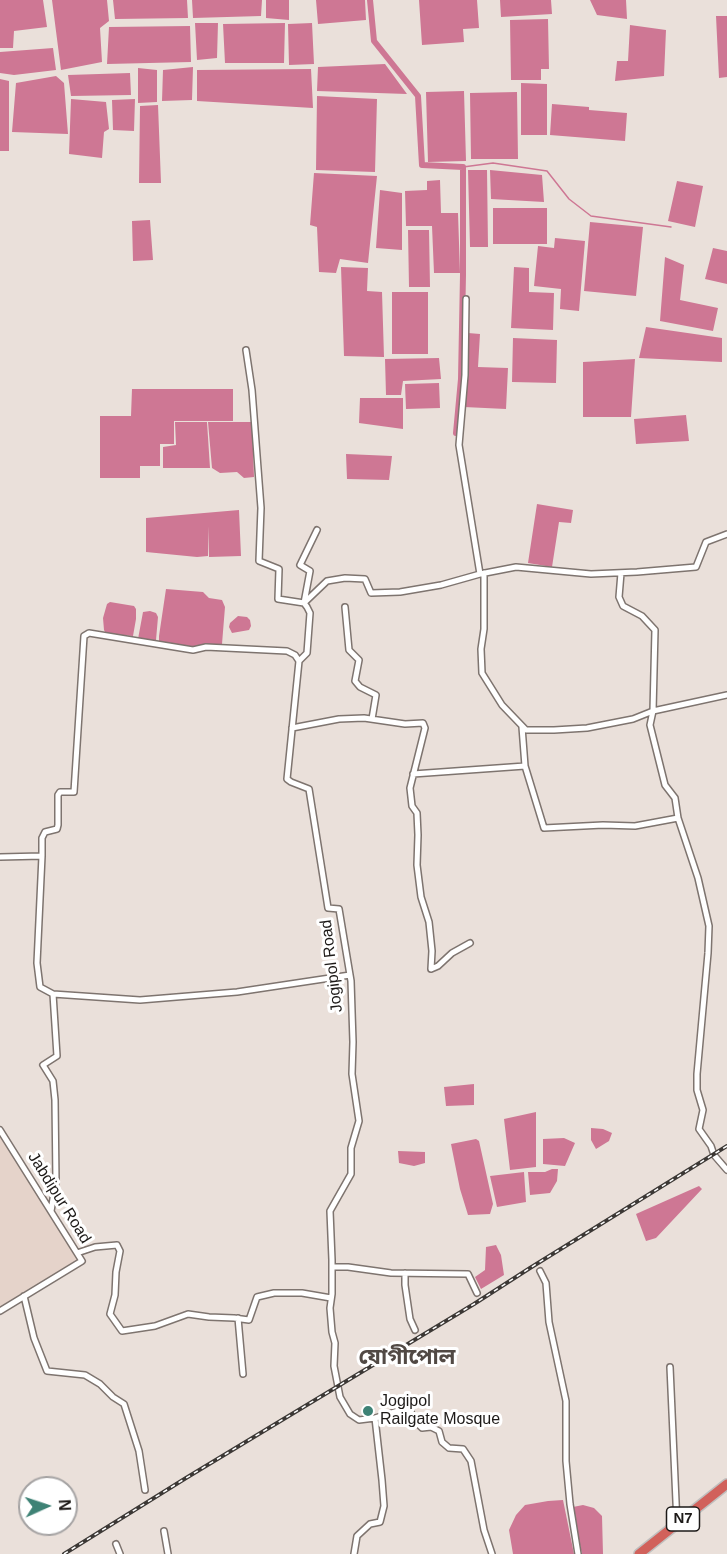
<!DOCTYPE html>
<html>
<head>
<meta charset="utf-8">
<style>
	body { margin:0 }
	#map { position:relative; width:727px; height:1554px; overflow:hidden; background:#eae0da; font-family:Helvetica,sans-serif }
	canvas { display:block }
	.north { position:absolute; left:18px; top:1476px; width:60px; height:60px; box-sizing:border-box; background:#fff; border:2px solid #a5a3a3; border-radius:50%; rotate:87deg; font-size:16px; font-weight:700; line-height:24px; text-align:center; color:#1d1a18 }
	.north::after { content:''; display:block; margin:auto; width:21px; height:27px; background:#3e8275; clip-path:polygon(50% 0,100% 100%,50% 72%,0 100%) }
</style>
</head>
<body>
<div id="map">
<canvas width="727" height="1554"></canvas>
<div class="north">N</div>
</div>
<script>
const c = document.querySelector('canvas').getContext('2d');
c.lineJoin = 'round';
function fillPath(path, color) { c.fillStyle = color; c.fill(path, 'evenodd'); }
const toPath = rows => new Path2D(rows.map(r => 'M' + r).join(''));
function strokePath(path, color, width, dash) { c.strokeStyle = color; c.lineWidth = width; c.lineCap = dash ? 'butt' : 'round'; c.setLineDash(dash || []); c.stroke(path); }
function label(font, color, halo, rows, align = 'center') {
  c.font = font + ' Helvetica,"Noto Sans Bengali",sans-serif'; c.lineWidth = 6; c.setLineDash([]); c.textBaseline = 'middle'; c.strokeStyle = halo; c.fillStyle = color; for (const [text, x, y, turn = 0] of rows) {
    c.save(); c.translate(x, y); c.rotate((+turn || 0) * Math.PI / 180); c.textAlign = isNaN(turn) ? turn : align; if (halo) c.strokeText(text, 0, 0); c.fillText(text, 0, 0); c.restore();
  }
}
fillPath(toPath([
	[0,1135,80,1260,0,1310]
]), '#e5d3ca');
fillPath(toPath([
	[0,0,43,0,47,27,14,31,13,48,0,48],
	[52,0,107,0,109,21,100,28,102,62,61,70],
	[113,0,187,0,188,18,115,19],
	[192,0,262,0,261,16,193,18],
	[266,0,289,0,289,20,266,18],
	[316,0,365,0,366,20,318,24],
	[419,0,477,0,479,28,463,29,464,42,422,45],
	[500,0,551,0,552,14,501,17],
	[590,0,626,0,627,19,597,15],
	[716,16,727,16,727,77,719,78],
	[548,19,549,69,541,69,541,80,511,80,510,20],
	[195,23,218,23,217,58,197,60],
	[285,23,284,63,225,63,223,24],
	[312,23,314,64,289,65,288,24],
	[630,25,666,30,664,76,615,81,617,61,628,61],
	[190,26,191,62,107,64,109,27],
	[53,48,56,70,14,75,0,73,0,52],
	[385,64,407,94,317,91,318,67],
	[193,67,192,100,162,101,163,70],
	[138,68,157,70,157,102,138,103],
	[311,69,313,108,197,101,197,70],
	[130,73,131,95,71,96,68,75],
	[56,76,64,83,68,134,12,132,16,83],
	[0,79,9,81,9,151,0,151],
	[521,83,547,84,547,135,521,135],
	[464,91,466,161,428,162,426,92],
	[517,92,518,159,471,159,470,93],
	[317,96,377,99,375,172,316,170],
	[71,99,106,102,109,129,104,132,102,158,69,154],
	[135,99,134,131,113,130,112,100],
	[552,104,589,107,589,110,627,113,625,141,550,135],
	[158,105,161,183,139,183,140,106],
	[468,170,487,170,488,247,470,247],
	[490,170,542,175,544,202,491,199],
	[314,173,377,176,368,263,340,259,336,273,319,272,317,227,310,225],
	[440,180,441,213,458,213,460,273,434,273,432,226,406,226,405,191,427,190,427,181],
	[677,181,703,186,695,227,668,221],
	[380,190,402,193,402,250,376,248],
	[493,208,547,208,547,244,493,244],
	[150,220,153,260,133,261,132,221],
	[590,222,643,227,636,296,584,291],
	[408,230,429,230,430,287,409,287],
	[555,238,585,241,579,311,560,309,561,289,534,286,538,246,554,248],
	[713,248,727,251,727,284,705,279],
	[665,257,684,265,680,300,718,308,713,331,660,321],
	[341,267,368,268,367,291,382,292,384,357,344,356],
	[514,267,529,268,529,292,554,293,553,330,511,328],
	[392,292,428,292,428,354,392,354],
	[646,327,722,338,722,362,639,358],
	[468,333,480,334,478,367,508,368,506,409,464,407],
	[513,338,557,340,556,383,512,382],
	[439,358,441,379,403,381,401,395,386,395,385,359],
	[635,359,631,417,583,417,583,362],
	[439,383,440,408,406,409,405,384],
	[132,389,233,389,233,421,174,421,174,444,160,444,160,466,140,466,140,478,100,478,100,416,131,416],
	[360,398,403,398,403,429,359,423],
	[686,415,689,441,636,444,634,419],
	[175,422,207,422,210,468,163,468,163,447,176,445],
	[208,422,252,422,254,477,244,478,237,472,220,473,212,468],
	[346,454,392,456,389,480,347,479],
	[537,504,573,510,571,523,559,522,552,567,528,563],
	[239,510,241,556,209,557,209,526,208,556,197,557,146,552,146,518],
	[166,589,203,592,209,598,222,600,225,607,222,644,192,649,161,643,159,641,159,636],
	[110,602,134,606,136,609,136,619,133,636,106,634,104,630,103,618,107,604],
	[150,611,156,613,158,617,156,640,153,641,138,639,143,612],
	[238,616,247,617,250,620,251,626,249,630,232,633,229,627,230,623],
	[474,1084,474,1105,446,1106,444,1087],
	[536,1112,536,1167,510,1170,504,1119],
	[591,1128,603,1129,612,1133,609,1141,596,1149,591,1140],
	[564,1138,575,1143,565,1166,543,1164,543,1139],
	[476,1139,479,1141,493,1204,490,1214,468,1215,460,1189,451,1144],
	[398,1151,425,1152,425,1163,414,1166,399,1163],
	[552,1169,558,1169,557,1181,550,1193,530,1195,528,1172,545,1172],
	[524,1172,526,1202,497,1207,490,1176],
	[699,1186,702,1189,656,1238,646,1241,636,1214],
	[496,1245,501,1255,504,1275,481,1289,475,1277,485,1270,486,1247],
	[563,1500,574,1554,513,1554,509,1530,516,1515,525,1505,548,1501],
	[583,1505,594,1508,602,1516,603,1554,582,1554,576,1527,573,1507]
]), '#ce7794');
strokePath(toPath([
	[463,167,493,163,547,171,569,199,591,216,671,227]
]), '#ce7794', 1.5);
strokePath(toPath([
	[370,0,374,41,418,96,422,165,463,167,463,275,461,379,456,433]
]), '#ce7794', 6);
const street = toPath([
	[466,299,465,375,459,445,480,574],
	[246,350,252,390,261,508,259,561,279,569,278,599,304,603,310,571,300,565,317,530],
	[484,573,484,629,481,649,482,673,502,705,526,730,554,730,587,728,633,719,653,711,655,630,642,616,623,606,619,597,621,573],
	[345,607,349,650,359,660,355,681,360,687,376,695,372,719],
	[727,695,653,711,650,725,665,785,675,798,678,818,698,878,709,926,708,953,697,1074,697,1090,703,1110,699,1129,711,1146,714,1155,727,1170],
	[292,728,339,719,364,718,405,724,423,723,425,728,410,788,412,806,417,813,418,835,417,865,421,897,429,922,432,951,431,969,438,966,452,953,470,943],
	[525,766,544,828,603,825,635,826,678,818],
	[413,774,525,766,522,727],
	[42,856,37,963,40,987,53,994],
	[0,857,42,856,42,838,45,832,57,829,58,825,58,795,60,792,74,792,84,636,89,633,193,650,206,647,287,651,295,655,299,661],
	[0,1130,82,1261,0,1311],
	[51,1211,56,1181,55,1100,53,1081,43,1065,57,1056,53,994,140,1000,237,992,350,975],
	[77,1253,95,1247,117,1245,120,1251,116,1272,115,1295,110,1314,122,1331,155,1326,188,1314,209,1317,234,1318,249,1320,257,1297,274,1293,302,1293,331,1298],
	[332,1267,348,1267,391,1273,468,1274,477,1293],
	[540,1271,546,1283,549,1322,566,1401,566,1461,570,1504,578,1554],
	[405,1273,405,1285,410,1319,415,1330],
	[24,1296,34,1338,47,1371,85,1375,100,1384,113,1397,124,1404,139,1451,145,1490],
	[238,1318,243,1374],
	[670,1367,677,1524],
	[375,1418,405,1409,411,1412,415,1421,422,1428,431,1427,439,1431,442,1442,449,1448,463,1449,471,1461,484,1530,492,1554],
	[164,1531,168,1554],
	[116,1544,120,1554],
	[354,1554,357,1536,370,1524,380,1522,384,1506,382,1480,375,1418,359,1420,350,1414,340,1397,334,1366,335,1343,332,1332,330,1308,332,1294,332,1260,330,1211,351,1174,351,1148,359,1121,352,1074,353,1042,351,981,339,909,328,908,309,789,291,782,287,779,299,661,307,653,310,613,307,607,304,603,327,581,345,578,365,579,371,593,400,592,441,585,480,574,516,567,591,574,637,572,696,567,706,542,727,534]
]);
const highway = toPath([
	[639,1554,727,1484]
]);
strokePath(street, '#7e746f', 8);
strokePath(highway, '#c0bfbe', 12);
strokePath(street, '#fff', 5);
strokePath(highway, '#d1615b', 9);
const rail = toPath([
	[64,1554,186,1478,474,1304,530,1268,727,1146]
]);
strokePath(rail, '#3c3835', 4);
strokePath(rail, '#fff', 1.5, [4.5]);
for (const [x, y, r, color] of [
	[368,1411,6,"#3e8275"]
]) { const dot = new Path2D(); dot.arc(x, y, r, 0, 2 * Math.PI); c.fillStyle = color; c.fill(dot); strokePath(dot, '#fff', 2); }
for (const [x, y, w] of [
	[683,1519,33]
]) { const box = new Path2D(); box.roundRect(x - w / 2, y - 12, w, 24, 4.5); c.fillStyle = '#fff'; c.fill(box); strokePath(box, '#1d1a18', 1.5); }
label('bold 15px', '#1d1a18', null, [
	["N7",683,1519]
]);
label('16px', '#1d1a18', '#fff', [
	["Jogipol Road",332,966,-97],
	["Jabdipur Road",59,1198,58]
]);
label('16px', '#1d1a18', '#fff', [
	["Jogipol",380,1402],
	["Railgate Mosque",380,1420]
], 'left');
label('bold 22px', '#514944', '#fff', [
	["যোগীপোল",407,1358]
]);
</script>
</body>
</html>
